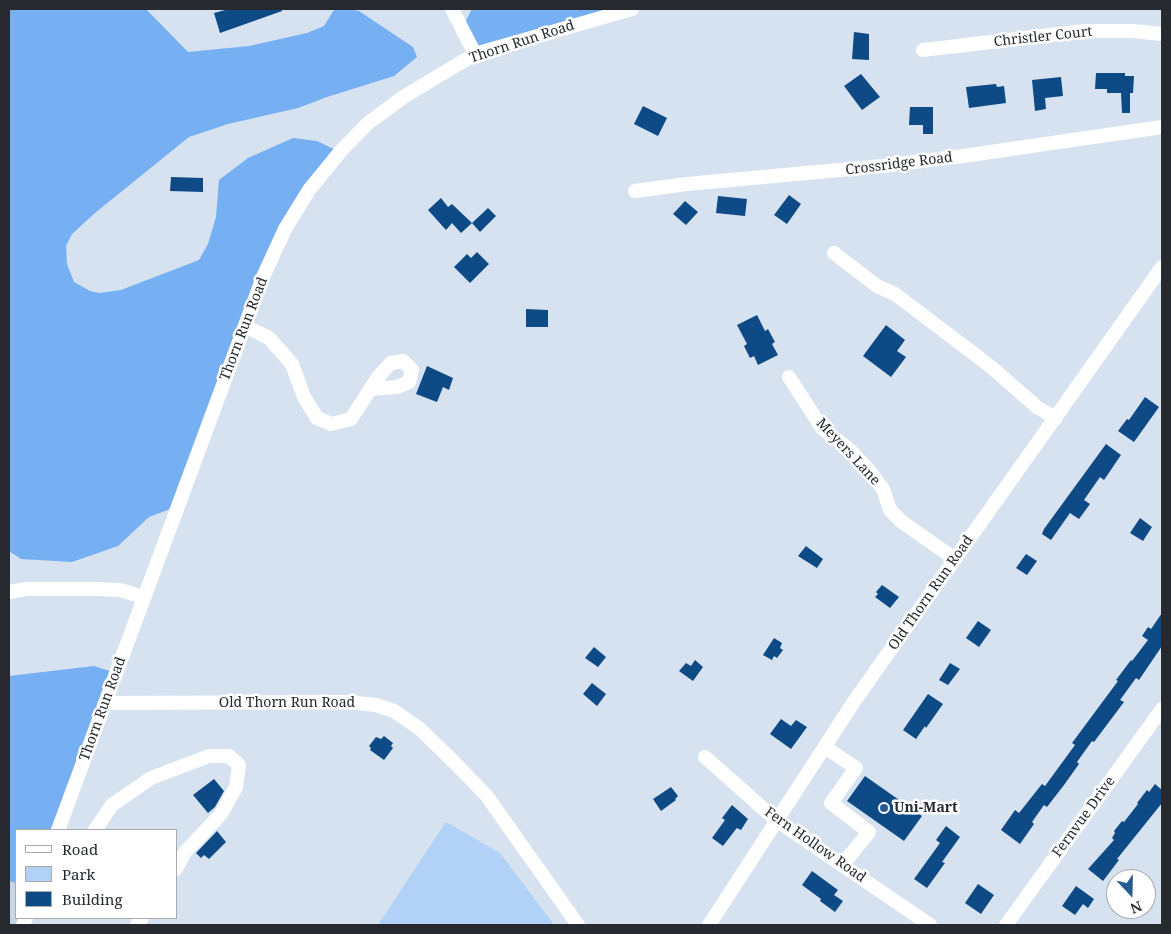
<!DOCTYPE html>
<html>
<head>
<meta charset="utf-8">
<style>
	body { margin:0 }
	#map { position:relative; width:1171px; height:934px; overflow:hidden; background:#d6e2f0; font-family:"Noto Serif",serif }
	canvas { display:block }
	.frame { position:absolute; inset:0; border:10px solid #262a2f; pointer-events:none }
	.legend { position:absolute; left:15px; top:829px; width:162px; height:90px; box-sizing:border-box; background:#fff; border:1px solid #a8aaac; margin:0; padding:6px 9px; list-style:none; font-size:15px; color:#262a2f }
	.legend li { display:flex; align-items:center; gap:10px; height:25px }
	.legend b { width:25px; border:1px solid #a8aaac }
	.north { position:absolute; left:1106px; top:869px; width:50px; height:50px; box-sizing:border-box; background:#fff; border:1px solid #a8aaac; border-radius:50%; rotate:159deg; font-size:14px; font-weight:700; line-height:20px; text-align:center; color:#262a2f }
	.north::after { content:''; display:block; margin:auto; width:18px; height:22px; background:#255a92; clip-path:polygon(50% 0,100% 100%,50% 72%,0 100%) }
</style>
</head>
<body>
<div id="map">
<canvas width="1171" height="934"></canvas>
<div class="frame"></div>
<ul class="legend">
<li><b style="height:6px;background:#fff"></b>Road</li>
<li><b style="height:14px;background:#b1d1f6"></b>Park</li>
<li><b style="height:14px;background:#0e4a85"></b>Building</li>
</ul>
<div class="north">N</div>
</div>
<script>
const c = document.querySelector('canvas').getContext('2d');
c.lineJoin = 'round';
function fillPath(path, color) { c.fillStyle = color; c.fill(path, 'evenodd'); }
const toPath = rows => new Path2D(rows.map(r => 'M' + r).join(''));
function strokePath(path, color, width, dash) { c.strokeStyle = color; c.lineWidth = width; c.lineCap = dash ? 'butt' : 'round'; c.setLineDash(dash || []); c.stroke(path); }
function label(font, color, halo, rows, align = 'center') {
  c.font = font + ' "Noto Serif",serif'; c.lineWidth = 5; c.setLineDash([]); c.textBaseline = 'middle'; c.strokeStyle = halo; c.fillStyle = color; for (const [text, x, y, turn = 0] of rows) {
    c.save(); c.translate(x, y); c.rotate((+turn || 0) * Math.PI / 180); c.textAlign = isNaN(turn) ? turn : align; if (halo) c.strokeText(text, 0, 0); c.fillText(text, 0, 0); c.restore();
  }
}
fillPath(toPath([
	[9,881,16,883,16,918,26,918,23,925,9,925]
]), '#c5d6e9');
fillPath(toPath([
	[446,822,500,853,554,925,378,925]
]), '#b1d1f6');
fillPath(toPath([
	[9,9,146,9,188,52,249,46,307,33,324,26,334,10,349,9,359,11,413,47,417,57,394,76,327,97,298,108,228,124,189,137,95,213,72,234,66,246,67,264,74,282,90,291,99,293,121,290,199,260,208,244,216,217,219,180,248,158,293,138,317,141,340,152,297,208,178,506,149,517,118,546,72,562,21,559,9,551],
	[472,9,632,9,475,54,462,28],
	[94,666,116,673,58,830,16,830,16,883,9,881,9,676]
]), '#76aff2');
fillPath(toPath([
	[229,9,282,9,282,11,220,33,214,13],
	[854,32,869,34,869,60,852,59],
	[1096,73,1125,73,1125,76,1134,76,1133,93,1130,93,1130,113,1122,113,1121,93,1107,93,1107,89,1095,89],
	[861,74,880,97,862,110,844,86],
	[1061,77,1063,96,1045,98,1046,109,1035,111,1032,80],
	[996,84,997,87,1004,86,1006,103,969,108,966,87],
	[643,106,667,118,658,136,634,124],
	[910,107,933,107,933,134,923,134,923,125,909,125],
	[171,177,203,178,203,192,170,191],
	[789,195,801,204,787,224,774,215],
	[718,196,747,199,745,216,716,213],
	[441,198,448,207,452,204,472,223,461,233,452,223,446,230,428,210],
	[685,201,698,212,686,225,673,214],
	[488,208,496,216,480,232,472,223],
	[477,252,489,264,470,283,454,267,467,254,471,258],
	[526,309,548,310,548,327,526,327],
	[757,315,765,331,768,329,775,342,772,344,778,355,758,365,754,356,750,358,744,346,747,344,737,325],
	[886,325,905,340,897,351,906,357,891,377,863,356],
	[427,366,453,378,449,390,443,387,437,402,416,394],
	[1145,397,1159,407,1134,442,1118,431,1127,419,1129,420],
	[1106,444,1121,455,1104,480,1100,477,1084,500,1090,504,1079,519,1070,513,1051,540,1042,534,1044,529],
	[1140,518,1152,527,1143,541,1130,533],
	[806,546,823,559,817,568,798,556],
	[1026,554,1037,561,1027,575,1016,568],
	[882,585,899,597,890,608,875,597,878,594,876,592],
	[1162,613,1162,646,1139,680,1136,678,1120,700,1124,702,1094,742,1092,741,1077,762,1079,764,1064,785,1047,807,1044,805,1032,822,1034,824,1020,844,1001,830,1015,810,1019,813,1042,784,1045,786,1075,745,1072,743,1118,681,1116,680,1131,660,1132,661,1148,640,1142,636,1148,627,1151,629],
	[978,621,991,630,979,647,966,638],
	[774,638,782,643,780,648,783,650,777,658,774,656,772,660,763,655],
	[594,647,606,657,598,667,585,658],
	[695,660,703,667,693,681,679,671,686,663,691,666],
	[950,663,960,669,948,685,939,680],
	[592,683,606,694,597,706,583,694],
	[928,694,943,704,926,728,925,726,916,739,903,730],
	[781,719,791,726,796,720,807,727,791,749,770,734],
	[384,736,393,743,391,746,393,748,384,760,370,750,371,748,369,746,376,737,381,739],
	[865,776,922,816,904,841,847,801],
	[214,779,224,791,215,807,208,813,193,795],
	[1155,784,1162,790,1162,803,1117,859,1119,860,1103,881,1088,869,1114,840,1112,838,1115,833,1114,831,1122,821,1124,822,1138,804,1137,803,1147,790,1149,792],
	[671,787,678,796,675,799,676,800,661,811,653,799],
	[732,805,748,819,741,830,737,828,736,829,723,846,712,838,725,820,722,818],
	[946,826,960,837,942,862,945,863,927,888,914,879,940,843,936,840],
	[217,831,226,842,209,859,204,855,201,858,196,853],
	[812,871,838,890,834,895,843,901,835,912,820,901,821,899,802,885],
	[978,884,994,895,981,914,965,903],
	[1076,886,1094,899,1088,908,1083,904,1075,915,1062,906]
]), '#0e4a85');
strokePath(toPath([
	[452,9,475,54],
	[923,50,1085,31,1133,31,1162,34],
	[635,191,687,184,882,166,963,156,1162,127],
	[834,253,877,286,895,294,990,366,1038,408,1056,418],
	[245,326,269,338,292,364,304,397,317,418,331,424,351,419,378,377,391,363,403,361,412,370,409,382,397,387,370,389],
	[789,377,822,428,850,450,867,468,883,489,890,510,902,522,955,559],
	[9,592,27,589,96,589,120,590,144,597],
	[105,703,347,702,376,705,394,711,420,729,454,762,486,795,578,925],
	[825,747,856,768,831,803,869,832,842,865],
	[705,757,776,820,930,925],
	[58,830,263,277,285,229,309,190,340,152,368,123,405,96,475,54,632,9],
	[95,830,112,805,151,778,209,756,229,756,239,765,236,787,221,814,185,852,176,869],
	[23,925,26,918],
	[137,925,142,918],
	[709,925,855,700,1162,267],
	[1006,925,1162,709]
]), '#fff', 14);
for (const [x, y, r, color] of [
	[884,808,5,"#255a92"]
]) { const dot = new Path2D(); dot.arc(x, y, r, 0, 2 * Math.PI); c.fillStyle = color; c.fill(dot); strokePath(dot, '#fff', 2); }
label('14px', '#262a2f', '#fff', [
	["Christler Court",1043,37,-6],
	["Thorn Run Road",522,42,-18],
	["Crossridge Road",899,164,-7],
	["Thorn Run Road",244,329,-69],
	["Meyers Lane",848,452,47],
	["Old Thorn Run Road",931,593,-55],
	["Old Thorn Run Road",287,703],
	["Thorn Run Road",103,709,-70],
	["Fernvue Drive",1084,817,-54],
	["Fern Hollow Road",815,845,35]
]);
label('bold 14px', '#262a2f', '#fff', [
	["Uni-Mart",894,808]
], 'left');
</script>
</body>
</html>
